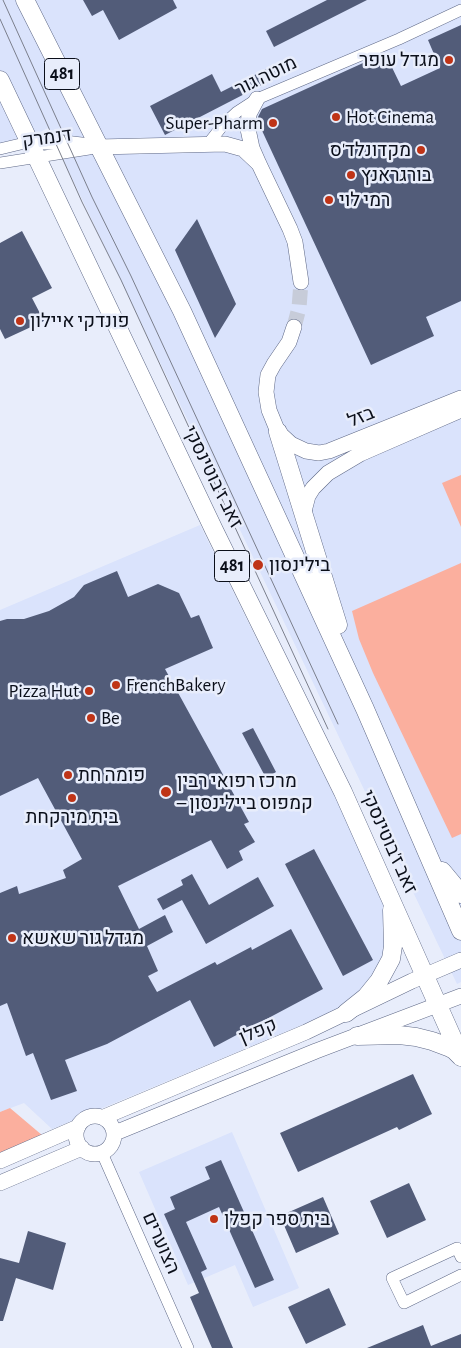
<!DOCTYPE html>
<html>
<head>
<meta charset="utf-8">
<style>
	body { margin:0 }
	canvas { display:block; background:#e8edfb }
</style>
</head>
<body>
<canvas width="461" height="1348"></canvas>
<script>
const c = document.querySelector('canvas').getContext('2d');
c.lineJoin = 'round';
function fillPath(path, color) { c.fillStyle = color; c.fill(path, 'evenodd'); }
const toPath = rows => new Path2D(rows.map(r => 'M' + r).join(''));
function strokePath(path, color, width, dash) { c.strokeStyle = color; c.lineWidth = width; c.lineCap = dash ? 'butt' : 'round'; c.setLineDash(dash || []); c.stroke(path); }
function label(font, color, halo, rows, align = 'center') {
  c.font = font + ' "Alegreya Sans",Heebo,sans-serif'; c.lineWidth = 5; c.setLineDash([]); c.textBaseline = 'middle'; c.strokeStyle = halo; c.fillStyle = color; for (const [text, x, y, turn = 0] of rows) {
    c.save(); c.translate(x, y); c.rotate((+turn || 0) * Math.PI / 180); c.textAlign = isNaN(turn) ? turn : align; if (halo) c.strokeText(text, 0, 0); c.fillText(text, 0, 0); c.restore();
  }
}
fillPath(toPath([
	[0,0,461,0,461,982,457,984,48,128,0,152],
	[200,525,379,886,387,924,381,968,345,1007,52,1129,24,1103,0,1112,0,610],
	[232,1132,299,1288,253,1307,235,1265,188,1285,139,1172]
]), '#dae3fc');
fillPath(toPath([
	[461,475,461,527,442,483],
	[461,563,461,834,452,838,373,673,359,639,352,611],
	[10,1108,49,1141,0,1161,0,1112]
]), '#fbaf9e');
fillPath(toPath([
	[83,0,173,0,177,8,119,40,103,10,92,16],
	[327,0,367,0,274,47,266,31],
	[461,25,461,301,426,317,434,336,371,365,258,122,258,117,262,109,385,53,401,86,440,68,428,40],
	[288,58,293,69,165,135,150,106,212,74,221,92],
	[197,219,236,304,215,338,175,250],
	[22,231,52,288,32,298,44,321,5,339,0,329,0,243],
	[117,571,128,597,158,584,179,593,191,618,199,615,213,648,165,669,249,822,244,824,255,842,239,851,243,860,227,869,211,840,118,886,139,929,165,915,173,932,147,946,158,971,148,976,157,992,215,962,217,965,251,947,252,950,291,929,323,989,214,1047,190,1000,107,1044,65,1060,77,1091,51,1100,33,1053,26,1056,7,1003,0,1006,0,893,17,886,19,894,66,878,63,870,82,859,38,778,0,796,0,621,7,619,24,619,49,611,74,597,84,585],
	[253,728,276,772,266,778,242,733],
	[314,849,373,960,343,976,285,864],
	[192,874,209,905,258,877,274,906,206,944,182,900,163,910,157,899,183,885,181,880],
	[413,1074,432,1114,399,1130,397,1127,298,1172,280,1133],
	[221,1160,274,1280,255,1288,219,1207,186,1222,207,1269,201,1272,233,1348,212,1348,190,1297,199,1293,164,1214,175,1209,170,1197,210,1179,205,1167],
	[409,1183,426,1220,387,1238,370,1201],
	[323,1197,339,1234,296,1253,280,1216],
	[28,1231,66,1243,53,1290,16,1278,3,1321,0,1321,0,1258,19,1263],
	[329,1288,346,1325,306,1344,288,1307],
	[423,1325,431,1346,461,1334,461,1348,367,1348]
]), '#525c79');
strokePath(toPath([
	[294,327,299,308,301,282]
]), '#c7ccd9', 15, [15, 8]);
const street = toPath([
	[208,144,223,125,237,112,257,99,399,39,461,10],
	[0,149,29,142],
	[0,163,89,149],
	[102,1153,188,1348],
	[461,1257,457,1248,392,1278,404,1303,461,1275]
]);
const secondary = toPath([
	[257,99,249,114,248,129,252,148,259,164,290,229,295,242,301,282],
	[29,142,56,142,98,147,225,144,243,149,259,164],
	[294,327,289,342,274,364,268,375,266,392,269,410,278,432,291,444,306,451,319,453,329,451,461,398],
	[303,515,308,496,313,488,328,473,360,454,461,410],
	'76 1135a19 19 0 1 1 38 0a19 19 0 1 1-38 0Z',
	[104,1117,306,1032,412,981,461,960],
	[115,1133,316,1051,461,996],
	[0,1161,78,1127],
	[0,1183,82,1148]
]);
const primary = toPath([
	[25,0,182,311,365,709,461,931],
	[0,80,214,530,343,792,461,1057],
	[278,432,338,625],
	[442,871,461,894],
	[346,1013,366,997,379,981,391,959,393,946,392,910],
	[357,1036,399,1035,416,1037,432,1041,448,1047,454,1050,461,1057]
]);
strokePath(street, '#5f6987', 12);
strokePath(secondary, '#5f6987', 16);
strokePath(primary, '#5f6987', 19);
strokePath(street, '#fff', 11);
strokePath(secondary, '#fff', 15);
strokePath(primary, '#fff', 18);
strokePath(toPath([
	[3,0,92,197,131,276,338,724],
	[0,19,82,202,121,280,328,729]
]), '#7b7f8c', 1);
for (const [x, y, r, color] of [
	[449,60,5,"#bf3417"],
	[336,117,5,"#bf3417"],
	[273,123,5,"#bf3417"],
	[421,150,5,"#bf3417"],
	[351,175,5,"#bf3417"],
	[329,200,5,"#bf3417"],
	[20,321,5,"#bf3417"],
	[258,565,6,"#bf3417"],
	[116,685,5,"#bf3417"],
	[89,691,5,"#bf3417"],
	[91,718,5,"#bf3417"],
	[68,775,5,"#bf3417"],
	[166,792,6,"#bf3417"],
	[72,798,5,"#bf3417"],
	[12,938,5,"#bf3417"],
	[214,1219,5,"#bf3417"]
]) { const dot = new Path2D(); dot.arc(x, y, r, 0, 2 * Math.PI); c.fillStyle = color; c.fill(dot); strokePath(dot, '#e8edfb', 2); }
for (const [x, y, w] of [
	[62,74,35],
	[232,566,35]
]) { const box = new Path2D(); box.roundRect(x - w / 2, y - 15.5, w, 31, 4); c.fillStyle = '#e8edfb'; c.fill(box); strokePath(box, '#0b0f1a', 1); }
label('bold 18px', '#0b0f1a', null, [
	["481",62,74],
	["481",232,566]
]);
label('19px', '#0b0f1a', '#e8edfb', [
	["מגדל עופר",439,60,"right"],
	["Hot Cinema",346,117],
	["Super-Pharm",263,123,"right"],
	["מקדונלד'ס",411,150,"right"],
	["בורגראנץ",361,175],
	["רמי לוי",339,200],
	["פונדקי איילון",30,321],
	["בילינסון",269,565],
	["FrenchBakery",126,685],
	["Pizza Hut",79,691,"right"],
	["Be",101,718],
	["פומה חת",78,775],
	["מרכז רפואי רבין",177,781],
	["– קמפוס ביילינסון",177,803],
	["בית מירקחת",72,817,"center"],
	["מגדל גור שאשא",22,938],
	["בית ספר קפלן",224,1219]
], 'left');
label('19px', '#0b0f1a', '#e8edfb', [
	["מוטה גור",266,76,-26],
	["דנמרק",47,138,-8],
	["בזל",361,417,-22],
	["זאב ז'בוטינסקי",213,477,64],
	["זאב ז'בוטינסקי",389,842,66],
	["קפלן",258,1031,-23],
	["הצוערים",161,1243,66]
]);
</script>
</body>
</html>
